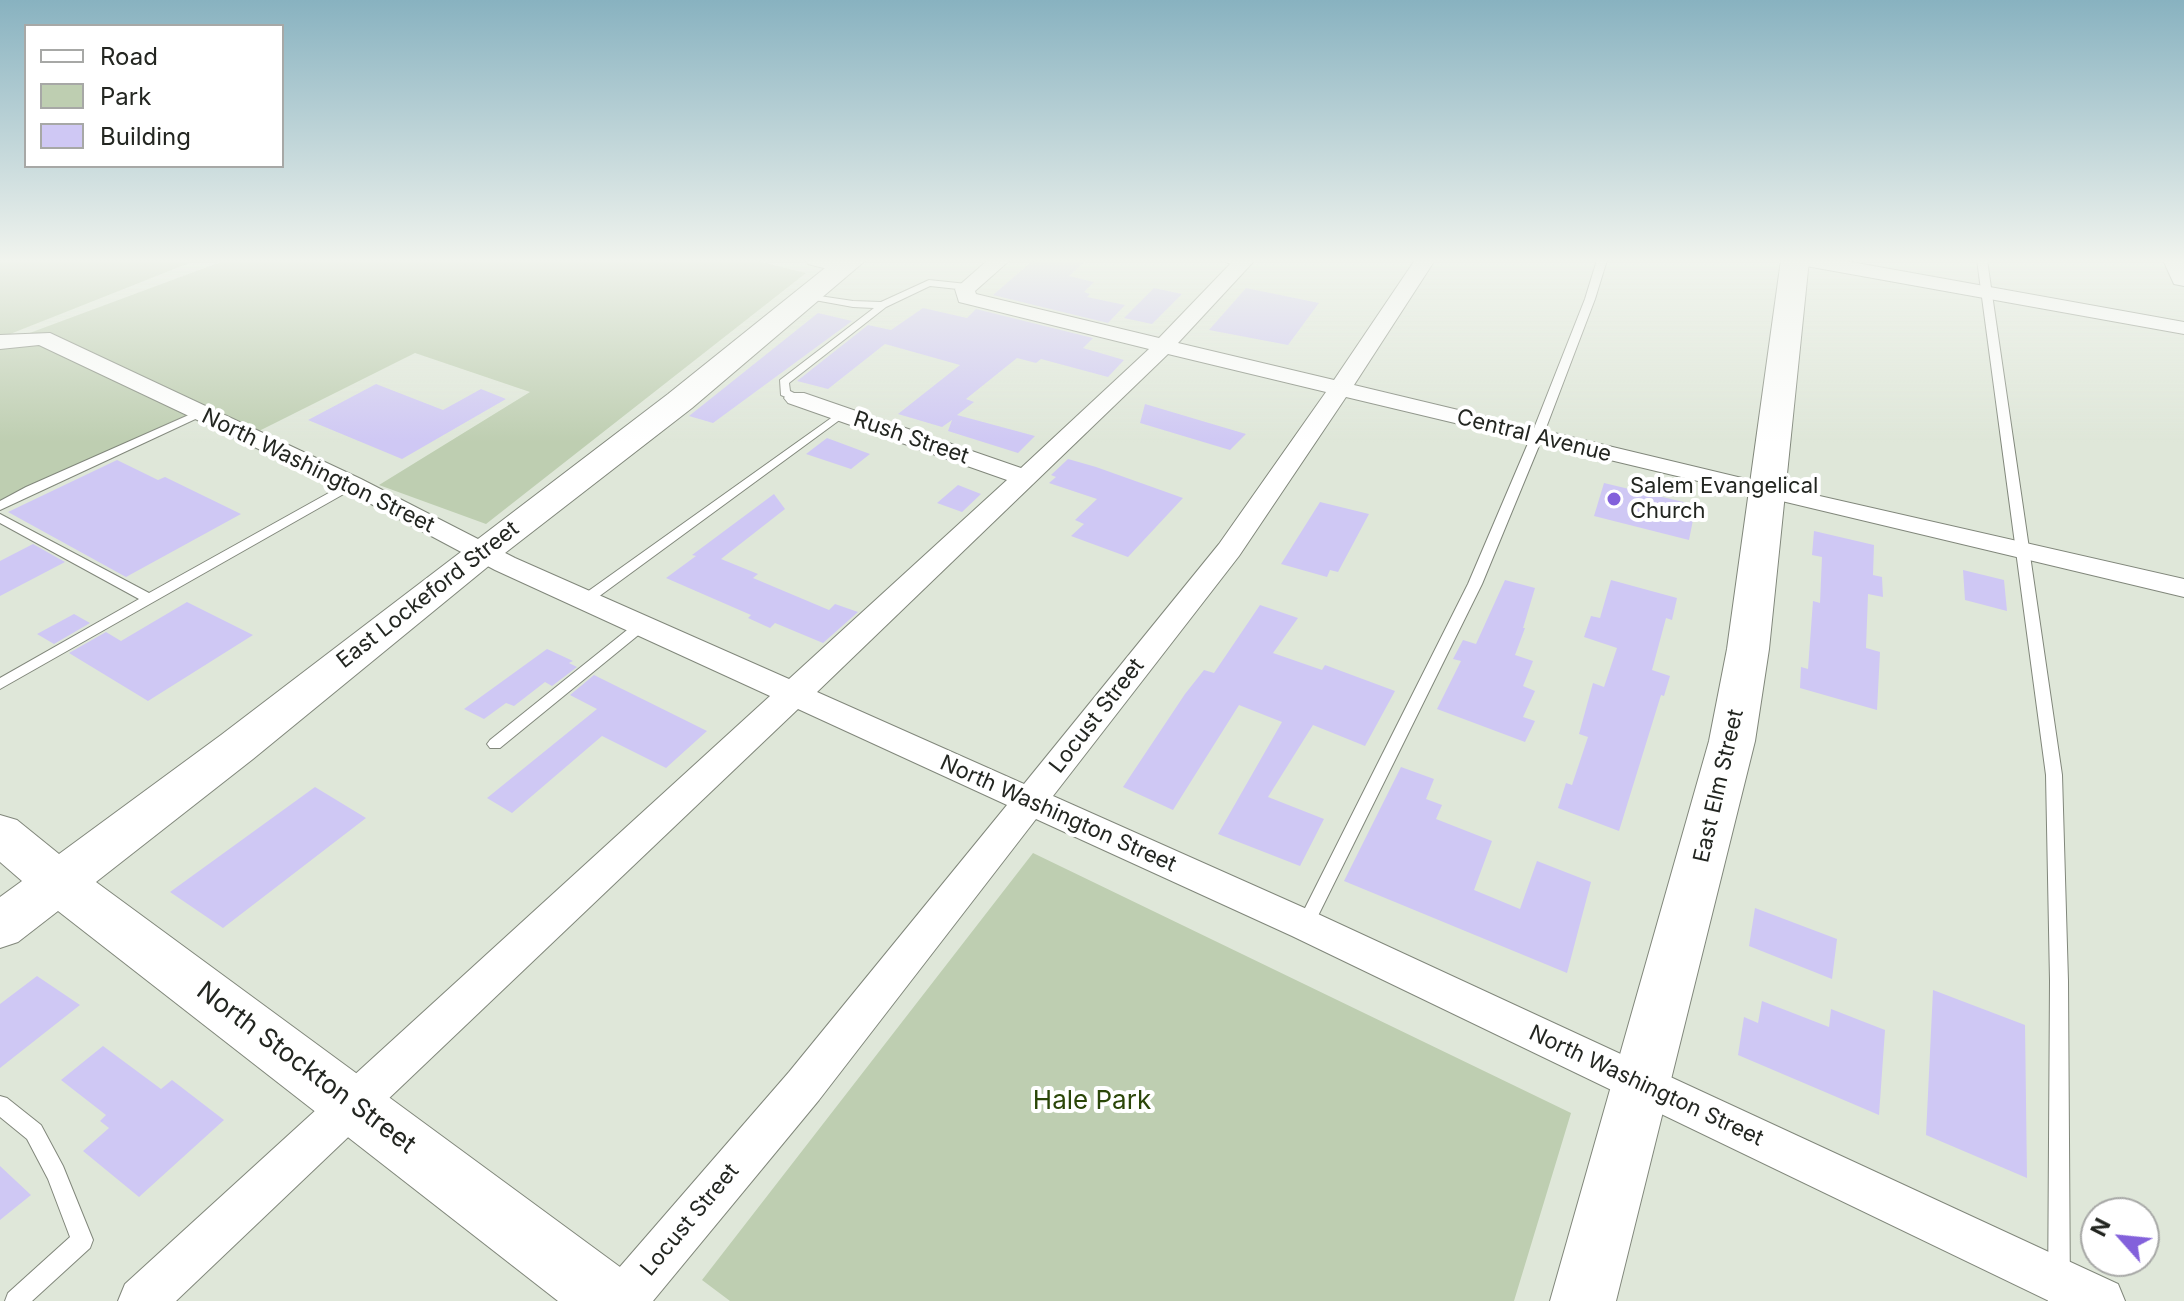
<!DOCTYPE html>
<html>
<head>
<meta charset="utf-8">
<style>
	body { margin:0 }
	#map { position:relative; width:2184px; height:1301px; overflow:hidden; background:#dfe7d9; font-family:Inter,sans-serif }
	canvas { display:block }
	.legend { position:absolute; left:24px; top:24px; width:260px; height:144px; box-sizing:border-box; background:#fff; border:2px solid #a7a8a6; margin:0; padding:10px 14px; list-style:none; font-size:24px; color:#232621 }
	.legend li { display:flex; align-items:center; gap:16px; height:40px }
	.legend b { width:40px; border:2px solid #a7a8a6 }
	.north { position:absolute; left:2080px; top:1197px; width:80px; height:80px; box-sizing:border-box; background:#fff; border:2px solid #a7a8a6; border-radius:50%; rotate:297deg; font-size:22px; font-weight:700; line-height:32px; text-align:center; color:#232621 }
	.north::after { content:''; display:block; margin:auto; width:28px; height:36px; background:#8361db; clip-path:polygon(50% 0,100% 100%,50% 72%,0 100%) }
</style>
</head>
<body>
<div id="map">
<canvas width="2184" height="1301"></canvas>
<ul class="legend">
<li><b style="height:10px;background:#fff"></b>Road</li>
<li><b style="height:22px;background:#beceb1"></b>Park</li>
<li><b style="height:22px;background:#cfc8f4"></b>Building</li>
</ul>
<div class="north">N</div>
</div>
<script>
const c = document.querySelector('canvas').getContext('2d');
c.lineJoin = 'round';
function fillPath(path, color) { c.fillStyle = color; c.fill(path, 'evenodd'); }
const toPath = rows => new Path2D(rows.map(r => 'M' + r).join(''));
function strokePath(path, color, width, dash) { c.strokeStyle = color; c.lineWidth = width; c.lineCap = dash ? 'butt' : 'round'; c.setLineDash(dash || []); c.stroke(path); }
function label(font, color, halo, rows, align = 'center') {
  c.font = font + ' Inter,sans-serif'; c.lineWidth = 8; c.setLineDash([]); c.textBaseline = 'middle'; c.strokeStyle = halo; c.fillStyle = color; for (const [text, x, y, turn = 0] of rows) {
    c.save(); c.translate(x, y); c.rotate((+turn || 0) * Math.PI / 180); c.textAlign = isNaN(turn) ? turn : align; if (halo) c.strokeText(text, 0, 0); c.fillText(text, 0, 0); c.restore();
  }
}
fillPath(toPath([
	[0,260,197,260,0,338],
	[226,260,754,260,806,273,486,524,379,485,530,392,415,353,249,436,197,414,0,510,0,344],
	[1033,853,1571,1113,1514,1301,730,1301,702,1280]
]), '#beceb1');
fillPath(toPath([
	[1039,260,1087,260,1069,276,1094,282,1084,292,1090,294,1087,297,1125,305,1108,323,993,295,1031,262],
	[1154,288,1182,294,1152,324,1124,318],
	[1246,288,1319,303,1288,345,1209,330],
	[923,308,967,318,976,309,1093,338,1083,348,1124,360,1108,377,1041,359,1036,363,1017,358,966,399,974,402,957,415,1035,436,1018,453,948,431,952,420,942,427,898,414,960,365,885,344,828,389,797,381,868,325,891,330],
	[818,313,852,321,713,423,689,416],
	[376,384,443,410,481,389,506,399,402,459,308,420],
	[1145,404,1246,434,1230,450,1140,423],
	[827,438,870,454,851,469,806,454],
	[1068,459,1096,467,1183,498,1128,557,1071,536,1084,524,1075,520,1097,499,1049,483,1056,477,1051,475],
	[117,460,158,480,165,477,241,514,126,577,8,512],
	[1604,483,1696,505,1689,540,1594,516],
	[958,485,981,494,962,512,937,503],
	[774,494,785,509,721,559,758,574,753,578,829,610,835,604,858,612,823,643,775,623,770,628,748,618,751,615,666,578,696,556,692,555],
	[1320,502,1369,514,1338,572,1330,570,1327,577,1281,564],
	[1814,531,1874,545,1873,575,1882,577,1883,597,1868,594,1866,648,1880,652,1877,710,1800,688,1801,667,1808,669,1813,601,1820,603,1822,557,1812,555],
	[33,544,65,562,0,596,0,561],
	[1963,570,2004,580,2007,611,1965,600],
	[1505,580,1535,588,1523,628,1525,628,1515,655,1533,661,1523,686,1535,691,1523,717,1535,721,1525,742,1437,709,1461,661,1453,659,1463,640,1476,644],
	[1611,580,1677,598,1672,620,1666,618,1652,670,1670,676,1664,696,1661,695,1619,831,1558,808,1566,783,1572,785,1588,737,1579,734,1593,683,1604,687,1617,648,1584,637,1591,616,1600,618],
	[187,602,253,635,148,701,69,653,106,632,121,641],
	[1260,605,1298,618,1273,653,1322,670,1325,665,1395,691,1365,746,1313,725,1268,797,1324,819,1300,866,1218,834,1282,722,1239,705,1173,810,1123,787,1185,694,1204,670,1214,673],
	[74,614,90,623,54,644,37,634],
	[547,649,573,661,569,663,577,667,552,686,545,682,514,706,506,703,484,719,464,709],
	[594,675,707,731,666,768,602,736,512,813,487,798,597,709,570,695],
	[1401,767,1434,779,1426,799,1442,805,1436,819,1492,841,1474,890,1520,909,1537,861,1591,882,1567,973,1344,881],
	[315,787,366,818,223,928,170,892],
	[1755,908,1837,939,1832,979,1749,946],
	[37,976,80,1005,0,1068,0,1004],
	[1933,990,2025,1025,2027,1178,1926,1135],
	[1762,1001,1829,1027,1831,1009,1885,1030,1879,1115,1738,1055,1744,1017,1758,1023],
	[103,1046,161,1089,172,1080,224,1120,139,1197,83,1151,109,1128,100,1121,106,1115,61,1080],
	[0,1166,31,1195,0,1220]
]), '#cfc8f4');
const lane = toPath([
	[1220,260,1237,260,1246,264,1241,267,1220,260],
	[1597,260,1607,260,1595,299,1541,441,1482,584,1311,930,1305,932,1299,930,1296,925,1299,920,1468,584,1529,441,1585,299,1597,260],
	[1977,260,1987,260,2062,775,2068,981,2070,1301,2048,1301,2050,981,2046,775,1977,260],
	[929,280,967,284,972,287,967,290,930,286,886,307,789,383,790,391,800,396,800,400,792,400,781,395,780,380,874,308,853,307,809,299,804,296,806,294,853,301,881,302,929,280],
	[200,410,206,413,204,415,0,510,0,501,26,487,200,410],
	[841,411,847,414,845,416,590,603,580,603,578,600,580,597,841,411],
	[352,480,358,484,356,487,0,689,0,678,139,599,0,523,0,514,149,593,352,480],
	[642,620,649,625,647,628,500,748,490,748,487,744,490,740,637,622,642,620],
	[0,1096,7,1098,41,1125,63,1166,93,1240,90,1248,32,1301,5,1301,8,1293,70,1237,48,1179,27,1139,0,1117,0,1096]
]);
const street = toPath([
	[805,260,839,260,850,263,853,267,843,273,808,264,805,260],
	[988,260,1010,260,975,291,976,294,1159,338,1234,260,1255,260,1178,343,1334,380,1415,260,1435,260,1354,385,1767,484,2184,579,2184,597,1346,397,1239,556,1053,796,1318,914,2118,1284,2125,1301,2049,1301,1292,936,1036,819,819,1100,653,1301,598,1301,605,1284,789,1072,1007,805,798,709,176,1301,118,1301,125,1284,770,696,495,570,343,489,39,345,0,349,0,335,50,333,361,479,515,558,789,679,1007,480,788,403,784,398,788,393,804,393,1021,468,1149,349,959,302,955,289,988,260],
	[1168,354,1326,392,1219,544,1024,784,817,692,1168,354],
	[1796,260,1840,260,2184,322,2184,334,1806,266,1796,260]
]);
const secondary = toPath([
	[835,260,866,260,692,408,496,560,253,759,96,882,635,1278,645,1301,558,1301,58,911,18,942,0,948,0,897,22,881,0,862,0,815,17,820,59,854,221,735,668,394,835,260],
	[1781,260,1809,260,1769,649,1755,741,1616,1301,1550,1301,1709,741,1727,649,1781,260],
	[2163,260,2184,260,2184,286,2174,284,2163,260]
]);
strokePath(lane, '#81877b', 2);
strokePath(street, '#81877b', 2);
strokePath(secondary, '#81877b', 2);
fillPath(lane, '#fff');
fillPath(street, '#fff');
fillPath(secondary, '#fff');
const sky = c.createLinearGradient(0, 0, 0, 442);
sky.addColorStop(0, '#88b2c0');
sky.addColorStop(0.59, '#f1f4ee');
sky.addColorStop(1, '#f1f4ee00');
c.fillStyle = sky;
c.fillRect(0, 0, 2184, 442);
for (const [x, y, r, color] of [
	[1614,499,8,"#8361db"]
]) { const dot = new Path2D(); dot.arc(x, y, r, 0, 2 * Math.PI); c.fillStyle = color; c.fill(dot); strokePath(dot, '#fff', 3); }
label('22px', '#232621', '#fff', [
	["Central Avenue",1534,436,14],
	["Rush Street",911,438,19],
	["North Washington Street",318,471,26],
	["East Lockeford Street",428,595,-38],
	["Locust Street",1097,716,-52],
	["East Elm Street",1719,786,-77],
	["North Washington Street",1058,814,24],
	["North Washington Street",1646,1086,25],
	["Locust Street",690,1220,-50]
]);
label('22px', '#232621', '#fff', [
	["Salem Evangelical",1630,486],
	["Church",1630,511]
], 'left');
label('26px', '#232621', '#fff', [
	["North Stockton Street",306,1068,37]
]);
label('26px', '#2b4608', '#fff', [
	["Hale Park",1092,1101]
]);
</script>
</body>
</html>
